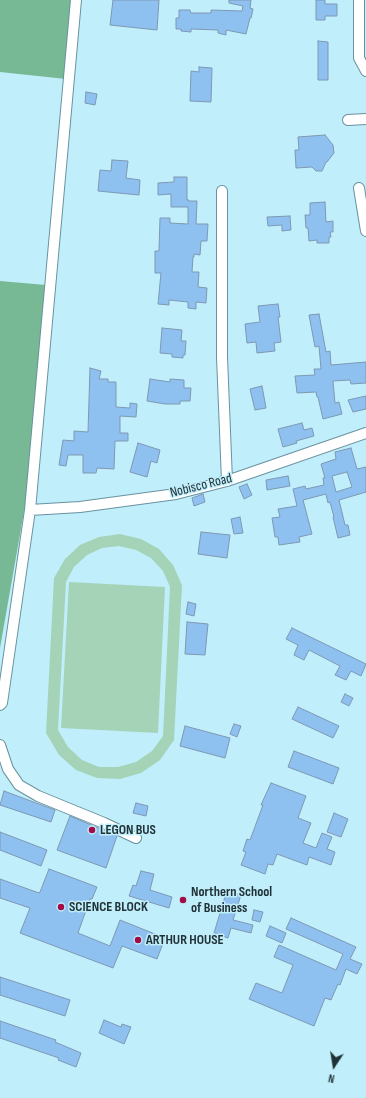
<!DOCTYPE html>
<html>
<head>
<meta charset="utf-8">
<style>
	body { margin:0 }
	#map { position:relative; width:366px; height:1098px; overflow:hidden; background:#c1eefb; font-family:"Sofia Sans Condensed",sans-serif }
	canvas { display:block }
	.north { position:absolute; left:314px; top:1046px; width:40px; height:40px; -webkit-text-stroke:3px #c1eefb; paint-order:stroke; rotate:192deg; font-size:11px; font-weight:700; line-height:16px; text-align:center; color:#213237 }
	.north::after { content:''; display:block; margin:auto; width:14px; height:18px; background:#213237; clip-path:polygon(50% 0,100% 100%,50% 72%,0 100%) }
</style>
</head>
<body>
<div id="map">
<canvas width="366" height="1098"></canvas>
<div class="north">N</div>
</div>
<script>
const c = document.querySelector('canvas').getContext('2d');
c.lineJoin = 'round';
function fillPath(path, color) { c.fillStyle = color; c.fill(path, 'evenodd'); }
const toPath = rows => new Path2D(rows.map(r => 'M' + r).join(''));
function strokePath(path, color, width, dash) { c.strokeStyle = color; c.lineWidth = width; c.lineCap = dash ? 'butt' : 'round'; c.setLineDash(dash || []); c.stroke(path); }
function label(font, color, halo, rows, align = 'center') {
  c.font = font + ' "Sofia Sans Condensed",sans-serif'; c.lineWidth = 3; c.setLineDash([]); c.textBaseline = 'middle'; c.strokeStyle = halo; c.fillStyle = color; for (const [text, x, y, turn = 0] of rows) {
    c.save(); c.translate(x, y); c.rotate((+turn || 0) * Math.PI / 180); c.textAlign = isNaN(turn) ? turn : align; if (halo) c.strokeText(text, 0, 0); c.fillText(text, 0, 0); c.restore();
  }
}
fillPath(toPath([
	[120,534,141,539,159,549,173,565,182,585,174,740,160,760,141,773,120,779,97,778,76,770,59,755,46,733,54,578,65,559,80,545,99,537],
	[119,546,136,550,151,558,163,571,170,587,163,736,152,751,136,762,118,767,99,767,82,760,68,747,58,730,66,582,74,567,87,555,102,548],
	[69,582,165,587,158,733,61,728]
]), '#a5d3b8');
fillPath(toPath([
	[0,0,71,0,66,79,0,72],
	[0,281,46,285,26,500,0,648]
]), '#77b994');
const building = toPath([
	[113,0,159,0,157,30,110,25,113,0],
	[229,0,251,0,250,8,253,9,251,18,250,18,246,34,226,30,226,35,218,33,218,30,191,29,191,32,181,31,181,29,176,29,176,18,179,18,179,10,190,10,191,13,211,13,211,10,242,11,243,6,229,3,229,0],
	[316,0,325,0,325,4,337,4,337,16,325,16,325,20,316,20,316,0],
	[318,41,328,42,328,80,318,80,318,41],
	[199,67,212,68,211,102,190,101,191,71,199,72,199,67],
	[86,92,97,94,95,105,85,103,86,92],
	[325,135,333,145,334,153,327,162,326,162,322,171,316,171,312,167,296,168,295,150,299,150,298,137,325,135],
	[112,160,128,161,126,178,140,180,139,195,98,191,100,170,111,171,112,160],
	[174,177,187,177,187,200,189,200,189,201,197,201,196,224,208,224,207,241,201,241,200,255,194,254,194,257,193,257,192,272,199,272,198,287,207,288,206,303,196,302,196,309,188,308,188,302,169,300,169,305,158,304,161,273,155,273,155,251,159,251,160,218,170,218,170,223,188,224,188,207,171,207,171,194,158,195,158,183,174,182,174,177],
	[325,202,326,222,333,221,333,232,330,232,331,237,329,237,329,243,317,243,317,240,309,241,308,228,306,228,305,215,310,215,310,203,325,202],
	[290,216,291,230,282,231,282,225,268,226,267,217,290,216],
	[278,304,280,317,278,317,281,342,274,343,275,351,257,353,256,342,247,343,245,324,260,322,258,306,278,304],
	[319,314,326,352,330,351,331,365,366,362,366,383,351,384,350,380,333,381,335,403,339,402,342,414,323,419,318,397,317,397,316,392,297,393,295,376,315,375,314,369,321,369,319,346,315,347,309,315,319,314],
	[162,328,182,330,181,341,186,341,185,355,183,355,183,358,172,357,172,354,160,353,162,328],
	[90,368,101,371,99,379,108,379,108,382,116,382,116,407,130,408,130,403,137,404,136,417,120,416,120,433,128,433,128,441,115,441,114,469,97,468,96,473,83,473,83,455,68,455,66,466,59,465,63,440,74,441,74,431,88,432,90,368],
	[150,379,170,382,170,379,184,380,184,388,191,388,190,401,180,401,180,404,165,404,147,401,150,379],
	[262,386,266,408,255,410,250,389,262,386],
	[366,396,366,409,353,412,348,400,366,396],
	[302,423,304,430,312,428,314,436,296,441,297,443,283,447,278,429,302,423],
	[138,443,160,450,157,463,151,461,147,477,130,472,138,443],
	[351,448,357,469,366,467,366,492,339,500,345,525,348,525,350,535,338,538,333,517,334,517,330,502,328,503,326,494,303,500,312,534,299,537,300,542,279,545,278,537,275,537,272,518,280,517,278,509,297,506,293,489,305,486,306,489,324,485,323,478,325,478,321,464,336,459,335,452,351,448],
	[347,472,352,487,336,492,332,476,347,472],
	[288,476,290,486,267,490,266,480,288,476],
	[247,484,252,495,244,499,239,487,247,484],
	[203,494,205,502,194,506,192,498,203,494],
	[240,517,243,533,234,534,231,519,240,517],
	[201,532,230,535,227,558,198,554,201,532],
	[188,602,196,604,194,616,186,614,188,602],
	[187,622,208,624,205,655,185,654,187,622],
	[292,628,366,664,361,676,351,671,346,680,335,675,340,666,309,650,304,660,294,655,298,645,286,639,292,628],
	[345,694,353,698,349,706,341,702,345,694],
	[298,707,339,726,333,738,292,719,298,707],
	[234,724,241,726,237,737,230,734,234,724],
	[185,726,230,738,225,758,180,746,185,726],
	[294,751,339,768,333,784,288,767,294,751],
	[271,783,306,796,298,818,311,823,303,843,316,848,322,833,332,837,327,849,335,852,331,865,309,857,307,865,277,854,273,865,268,864,265,874,241,865,246,852,243,851,247,839,250,840,263,805,261,805,271,783],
	[4,791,55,810,51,822,0,805,4,791],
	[136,803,148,806,146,816,133,813,136,803],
	[334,813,348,819,341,837,327,832,334,813],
	[70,816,117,836,106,868,57,850,70,816],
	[0,832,47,850,41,866,0,850,0,832],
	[49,869,97,887,92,899,90,899,78,933,110,946,120,920,165,938,157,959,122,946,113,968,20,933,30,908,0,898,0,879,39,893,40,892,49,869],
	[141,871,154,874,150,890,172,897,169,908,129,896,133,885,136,886,141,871],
	[227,890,241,895,233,920,253,925,251,933,231,928,228,938,214,933,227,890],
	[254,910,263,912,260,922,252,920,254,910],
	[291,918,356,947,350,959,362,964,357,974,346,969,340,985,338,984,331,1000,325,998,314,1026,249,999,256,983,282,993,293,965,274,957,279,945,336,970,343,954,286,929,291,918],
	[270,926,286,933,282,943,266,936,270,926],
	[0,977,70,1000,65,1016,0,995,0,977],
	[104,1020,121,1027,122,1024,131,1027,124,1044,99,1033,104,1020],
	[0,1021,56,1040,55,1042,81,1053,76,1067,58,1060,59,1058,0,1038,0,1021]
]);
fillPath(building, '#8ec0f0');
strokePath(building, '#7e98b3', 1);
const minor = toPath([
	[359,0,359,58,366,71],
	[348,120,366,119],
	[359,188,366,231],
	[222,191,222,357,227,481],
	[30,510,80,507,176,494,227,481,366,433],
	[0,705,2,703,30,510,76,0],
	[0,745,8,769,19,785,38,796,104,823,136,838]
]);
strokePath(minor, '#69929f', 12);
strokePath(minor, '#fff', 10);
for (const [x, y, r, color] of [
	[92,830,4,"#a30b46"],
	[183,900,4,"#a30b46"],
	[61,907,4,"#a30b46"],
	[138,940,4,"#a30b46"]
]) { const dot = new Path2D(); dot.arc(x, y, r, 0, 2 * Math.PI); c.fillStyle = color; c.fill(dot); strokePath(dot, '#c1eefb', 1.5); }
label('14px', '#213237', '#c1eefb', [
	["Nobisco Road",201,486,-14]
]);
label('bold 14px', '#213237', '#c1eefb', [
	["LEGON BUS",100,830],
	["Northern School",191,892],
	["of Business",191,908],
	["SCIENCE BLOCK",69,907],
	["ARTHUR HOUSE",146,940]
], 'left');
</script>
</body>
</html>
